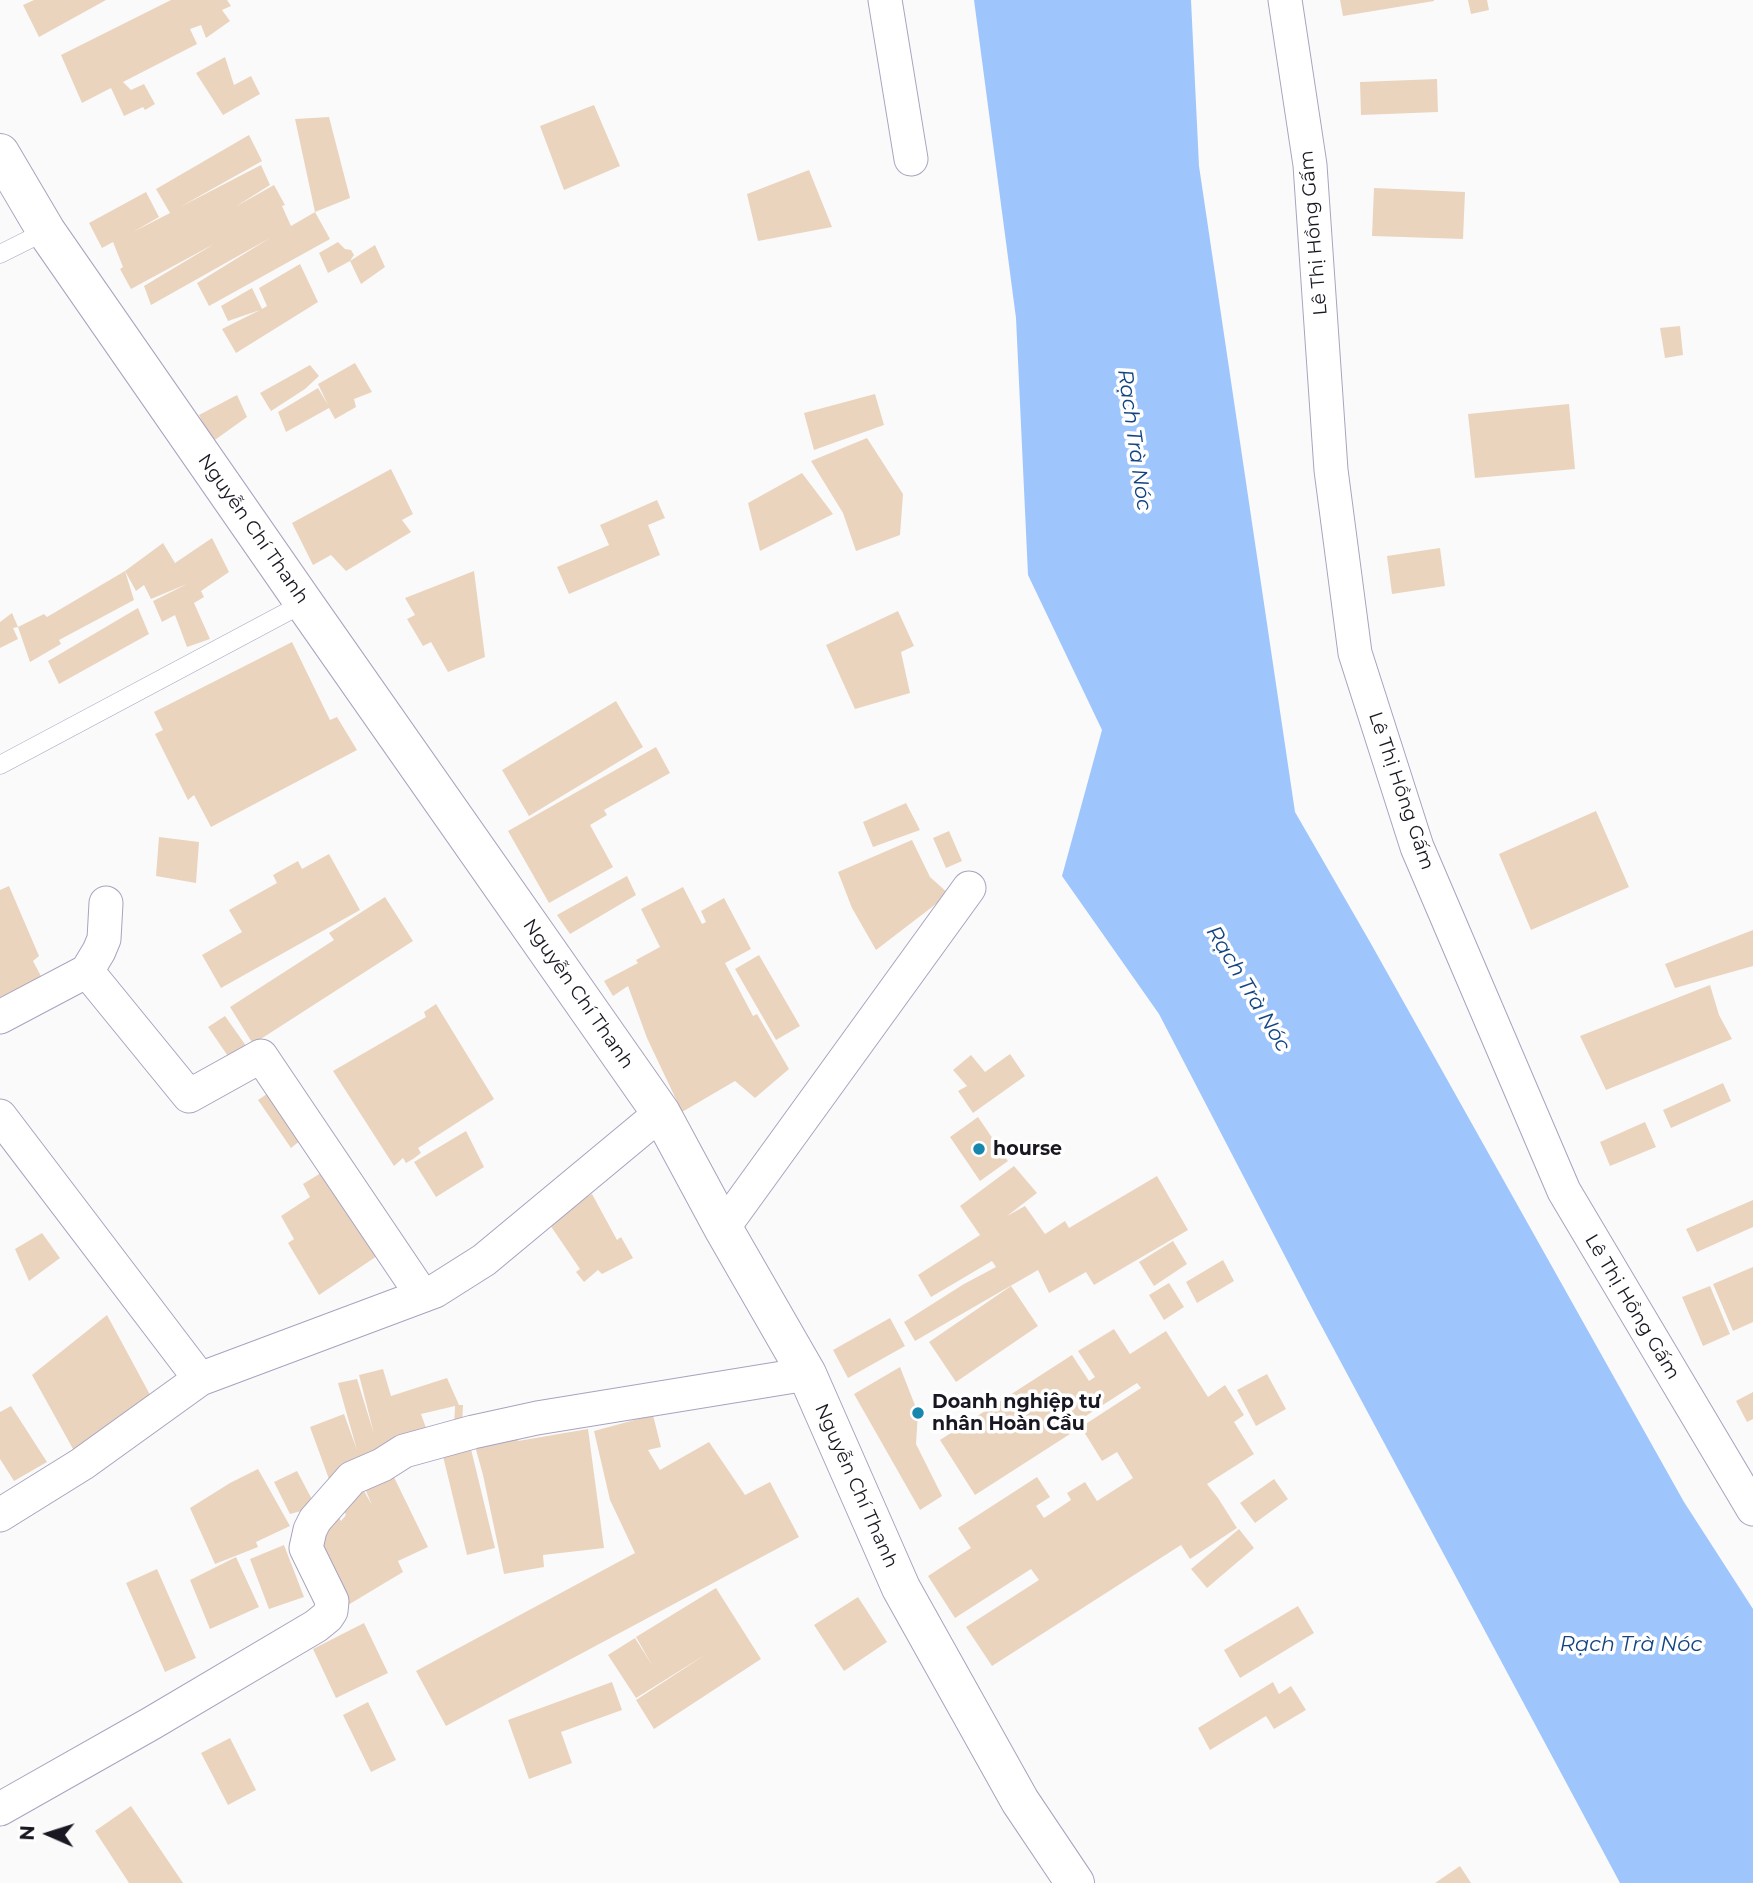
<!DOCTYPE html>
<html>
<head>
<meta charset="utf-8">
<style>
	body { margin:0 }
	#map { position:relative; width:1753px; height:1883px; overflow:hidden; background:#fafafa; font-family:Montserrat,sans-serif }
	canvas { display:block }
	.north { position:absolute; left:14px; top:1799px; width:70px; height:70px; -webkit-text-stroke:5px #fff; paint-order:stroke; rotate:273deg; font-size:19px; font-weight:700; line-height:28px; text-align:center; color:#191822 }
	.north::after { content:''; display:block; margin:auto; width:24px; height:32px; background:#191822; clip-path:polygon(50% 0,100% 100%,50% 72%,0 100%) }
</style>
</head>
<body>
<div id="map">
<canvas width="1753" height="1883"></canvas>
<div class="north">N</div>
</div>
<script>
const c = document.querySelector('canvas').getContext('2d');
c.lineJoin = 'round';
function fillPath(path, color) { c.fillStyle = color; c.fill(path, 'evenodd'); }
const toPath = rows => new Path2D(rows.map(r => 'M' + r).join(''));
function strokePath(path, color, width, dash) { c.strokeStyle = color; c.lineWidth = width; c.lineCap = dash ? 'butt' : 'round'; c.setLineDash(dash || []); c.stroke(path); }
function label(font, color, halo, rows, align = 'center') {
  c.font = font + ' Montserrat,sans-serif'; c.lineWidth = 7; c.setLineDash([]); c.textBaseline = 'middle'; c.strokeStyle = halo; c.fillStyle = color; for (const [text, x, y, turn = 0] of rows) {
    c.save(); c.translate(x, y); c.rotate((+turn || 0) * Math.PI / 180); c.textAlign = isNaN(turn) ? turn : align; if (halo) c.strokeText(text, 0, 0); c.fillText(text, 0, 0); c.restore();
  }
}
fillPath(toPath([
	[974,0,1191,0,1199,166,1295,812,1370,942,1684,1502,1753,1609,1753,1883,1620,1883,1315,1314,1159,1014,1062,876,1102,730,1028,575,1016,318]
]), '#9fc6fc');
fillPath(toPath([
	[34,0,106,0,39,37,23,5],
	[171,0,227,0,231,6,222,10,230,21,206,38,201,25,190,29,197,44,123,82,131,90,144,84,155,104,145,110,143,107,124,116,111,88,82,103,61,55],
	[1340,0,1434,0,1434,1,1343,16],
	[1468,0,1487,0,1489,10,1471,14],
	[225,57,234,85,251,76,260,94,223,115,196,73],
	[1437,79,1438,112,1361,115,1360,82],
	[594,105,620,166,564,190,540,126],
	[329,117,350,198,315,212,330,239,209,306,197,283,270,238,151,305,144,286,214,244,131,289,120,269,123,267,113,242,102,248,89,223,146,192,159,217,133,232,170,213,156,189,249,135,262,161,180,207,261,165,270,185,235,207,274,185,285,205,282,206,291,226,315,212,295,119],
	[809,170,832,227,758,241,747,194],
	[1374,188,1465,192,1463,239,1372,236],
	[338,242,345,249,351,250,354,255,350,261,375,245,385,267,361,284,350,261,328,273,319,253],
	[300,264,318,302,236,353,222,329,260,310,228,321,221,306,252,288,262,309,267,306,259,288],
	[1680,326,1683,355,1665,358,1660,328],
	[355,363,372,392,354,399,356,407,335,419,329,408,286,432,278,412,318,388,328,405,318,384],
	[310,365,319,376,305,389,271,411,260,393],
	[875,394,884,425,814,450,804,413],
	[237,395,247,417,212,442,199,415],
	[1569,404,1575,469,1475,478,1468,414],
	[867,438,903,494,900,535,856,551,843,513,811,461],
	[391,469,413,514,402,520,411,532,346,571,331,555,313,565,292,523],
	[802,473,833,514,760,551,748,503],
	[657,500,665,518,648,525,660,555,569,594,557,567,609,545,600,525],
	[212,538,229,572,201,591,204,597,194,603,210,639,187,647,175,615,162,622,153,601,187,584,151,599,144,585,136,591,125,571,134,600,59,640,61,644,30,662,18,627,13,628,18,639,0,648,0,622,12,613,18,627,44,614,47,617,125,571,163,543,175,563],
	[1440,548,1445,586,1392,594,1387,556],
	[474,571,485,657,448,672,431,642,423,646,407,619,415,615,405,598],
	[138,608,149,634,59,684,48,661],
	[898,611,914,646,901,652,910,693,855,709,826,645],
	[292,642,330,720,337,717,357,750,211,827,194,795,188,800,155,734,163,730,154,712],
	[616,701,643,747,529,816,502,770],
	[656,747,670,773,604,810,607,815,590,825,613,867,549,903,508,831],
	[906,803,920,830,873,847,863,822],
	[1596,811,1629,887,1531,930,1499,854],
	[949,831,962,861,946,868,933,838],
	[159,837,199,842,196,883,156,876],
	[912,840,930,877,949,894,876,950,852,908,838,872],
	[329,854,360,910,221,988,202,955,242,932,229,910,277,883,273,875,298,861,302,869],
	[627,876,636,895,570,934,557,915],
	[9,886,39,956,33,961,43,980,0,1002,0,890],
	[683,887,702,924,706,922,701,911,724,898,751,949,725,963,753,1016,757,1014,789,1069,755,1098,735,1081,682,1112,647,1038,628,986,613,996,604,981,638,963,636,960,660,947,641,909],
	[385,897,413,941,253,1044,230,1007,334,940,329,933],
	[1753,930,1753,966,1675,988,1665,964],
	[759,955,800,1026,776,1040,735,969],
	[1710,985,1719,1015,1732,1039,1606,1090,1580,1036],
	[436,1004,494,1099,418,1148,421,1153,413,1159,406,1163,403,1158,394,1166,333,1071,426,1017,424,1012],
	[225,1016,249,1050,232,1062,208,1027],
	[1010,1054,1025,1076,973,1113,958,1091,967,1086,953,1070,971,1055,985,1072],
	[1723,1083,1731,1101,1671,1128,1663,1110],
	[279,1086,311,1132,291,1148,258,1100],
	[978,1117,1008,1161,980,1181,950,1137],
	[1645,1122,1656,1147,1610,1166,1600,1142],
	[466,1131,484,1167,436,1197,414,1162],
	[1014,1166,1037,1193,1007,1216,1025,1206,1045,1234,1065,1221,1069,1228,1157,1176,1188,1230,1094,1285,1086,1272,1049,1293,1038,1270,915,1341,904,1322,964,1284,996,1267,992,1261,931,1297,918,1275,980,1235,960,1206],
	[329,1168,386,1250,319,1295,288,1243,294,1239,281,1216,310,1197,303,1184],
	[592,1194,617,1240,621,1237,633,1258,602,1274,598,1270,584,1282,576,1272,580,1269,546,1219],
	[1753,1200,1753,1227,1697,1252,1686,1229],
	[42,1233,60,1258,29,1281,15,1249],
	[1173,1241,1187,1264,1154,1286,1139,1262],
	[1223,1260,1234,1281,1197,1303,1186,1282],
	[1753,1267,1753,1322,1733,1331,1713,1284],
	[1169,1283,1184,1307,1164,1320,1149,1295],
	[1011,1286,1038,1326,956,1382,929,1342],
	[1710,1286,1730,1334,1703,1346,1682,1297],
	[107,1315,155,1404,78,1458,32,1375],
	[890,1318,905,1346,848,1378,833,1350],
	[1114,1329,1130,1354,1166,1331,1208,1397,1225,1385,1244,1415,1234,1422,1254,1454,1207,1484,1218,1498,1237,1528,1190,1559,1181,1545,992,1666,966,1627,1039,1580,1031,1569,955,1618,928,1576,971,1548,958,1528,1037,1477,1050,1497,1036,1506,1044,1518,1071,1500,1067,1493,1085,1482,1097,1501,1133,1478,1117,1452,1102,1461,1081,1427,1141,1388,1137,1383,1067,1428,1070,1434,975,1495,940,1440,1072,1355,1089,1381,1095,1377,1078,1351],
	[900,1367,918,1413,916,1444,942,1496,920,1510,854,1394],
	[383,1369,391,1396,447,1378,459,1405,463,1405,462,1428,454,1427,455,1406,421,1414,430,1439,329,1479,310,1427,344,1414,357,1450,338,1383,357,1379,374,1434,359,1375],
	[1267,1374,1286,1409,1256,1426,1237,1390],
	[1753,1392,1753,1419,1747,1422,1736,1401],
	[11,1406,47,1462,14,1481,0,1459,0,1412],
	[653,1415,661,1447,648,1450,660,1470,709,1442,745,1495,770,1482,799,1537,446,1726,416,1671,635,1553,610,1500,594,1431],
	[588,1429,604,1548,543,1555,544,1567,504,1574,483,1475,473,1439,515,1430,518,1441],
	[469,1441,495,1548,467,1555,441,1448],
	[258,1469,290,1526,256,1542,258,1547,215,1564,190,1508,230,1483],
	[297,1471,316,1507,290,1514,274,1482],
	[392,1473,428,1547,398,1561,403,1572,343,1608,310,1543,337,1514,341,1521,346,1515,339,1501,364,1491,372,1505,363,1484],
	[1274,1479,1288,1499,1255,1523,1240,1503],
	[1239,1529,1254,1548,1207,1588,1191,1569],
	[284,1545,304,1597,269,1609,250,1559],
	[236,1557,259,1607,210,1629,190,1580],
	[157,1569,196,1658,165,1672,126,1583],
	[716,1588,761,1659,654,1729,636,1700,708,1653,636,1698,608,1655,635,1638,652,1665,636,1637],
	[858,1597,887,1642,844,1671,814,1625],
	[1298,1606,1314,1633,1240,1678,1224,1650],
	[364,1623,388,1673,336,1698,313,1649],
	[612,1682,622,1710,561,1732,572,1763,529,1779,508,1720],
	[1273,1682,1279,1694,1291,1686,1306,1710,1274,1729,1266,1716,1210,1750,1198,1728],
	[368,1702,396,1760,371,1772,343,1715],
	[230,1738,256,1790,228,1805,201,1753],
	[131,1806,183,1883,129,1883,95,1831],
	[1460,1866,1471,1883,1435,1883]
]), '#ebd4be');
const service = toPath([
	[0,254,46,231],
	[0,765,304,603]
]);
const minor = toPath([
	[885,0,911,159],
	[1285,0,1310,165,1331,470,1355,653,1417,847,1564,1191,1753,1509],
	[87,971,189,1096,261,1056,422,1295],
	[0,1017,87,971,99,951,104,939,106,903],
	[0,1116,200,1379],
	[723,1228,969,888],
	[0,1515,82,1464,200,1379,435,1291,484,1260,661,1113],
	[0,1809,152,1723,316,1626,327,1617,331,1611,332,1601,306,1548,310,1530,315,1520,352,1478,382,1465,404,1451,473,1432,537,1418,807,1374]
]);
const secondary = toPath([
	[0,153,46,231,304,603,661,1113,723,1228,807,1374,901,1588,1020,1801,1075,1883]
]);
strokePath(service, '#a8a3bf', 19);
strokePath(minor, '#a8a3bf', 35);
strokePath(secondary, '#a8a3bf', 40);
strokePath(service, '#fff', 18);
strokePath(minor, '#fff', 33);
strokePath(secondary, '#fff', 38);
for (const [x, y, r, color] of [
	[979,1149,7,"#1887ad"],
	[918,1413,7,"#1887ad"]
]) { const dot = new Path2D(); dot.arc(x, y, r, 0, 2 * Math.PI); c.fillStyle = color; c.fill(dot); strokePath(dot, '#fff', 2.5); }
label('19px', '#191822', '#fff', [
	["Lê Thị Hồng Gấm",1314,233,-95],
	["Nguyễn Chí Thanh",253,529,55],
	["Lê Thị Hồng Gấm",1401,791,71],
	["Nguyễn Chí Thanh",578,994,55],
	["Lê Thị Hồng Gấm",1632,1307,59],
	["Nguyễn Chí Thanh",856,1486,66]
]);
label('bold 19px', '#191822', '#fff', [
	["hourse",993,1149],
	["Doanh nghiệp tư",932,1402],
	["nhân Hoàn Cầu",932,1424]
], 'left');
label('italic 21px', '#134583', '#fff', [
	["Rạch Trà Nóc",1134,440,82],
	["Rạch Trà Nóc",1248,989,59],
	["Rạch Trà Nóc",1631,1645]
]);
</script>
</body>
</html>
